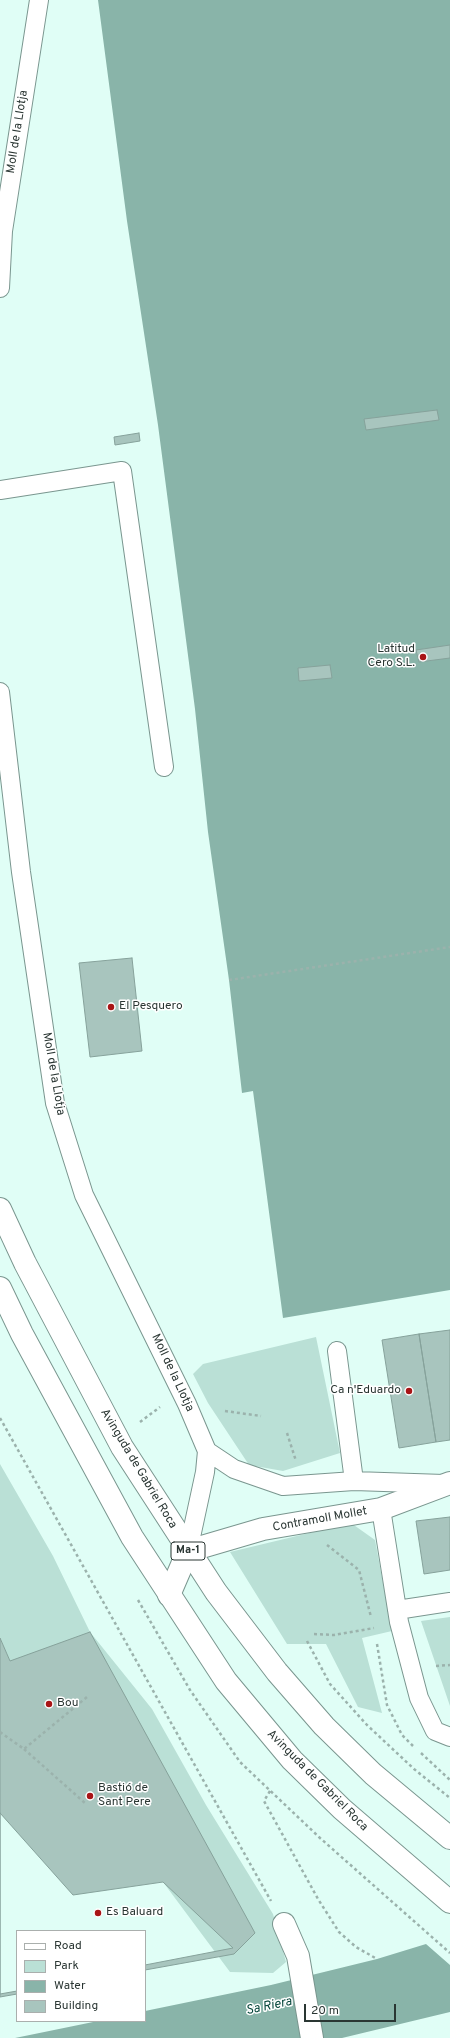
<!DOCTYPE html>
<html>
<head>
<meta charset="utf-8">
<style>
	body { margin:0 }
	#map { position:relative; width:450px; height:2038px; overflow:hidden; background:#e0fef6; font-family:Overpass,sans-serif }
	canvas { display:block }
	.legend { position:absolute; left:16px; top:1930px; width:130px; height:92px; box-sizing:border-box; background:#fff; border:1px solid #aaafad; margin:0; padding:5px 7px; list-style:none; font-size:12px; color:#2a3633 }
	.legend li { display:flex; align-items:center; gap:8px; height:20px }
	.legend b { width:20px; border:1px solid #aaafad }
	.scale { position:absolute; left:304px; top:2004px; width:92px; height:18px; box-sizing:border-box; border:2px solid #2a3633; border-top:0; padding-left:5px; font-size:12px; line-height:14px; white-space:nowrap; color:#2a3633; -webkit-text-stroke:3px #fff; paint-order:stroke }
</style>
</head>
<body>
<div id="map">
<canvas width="450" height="2038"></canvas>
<ul class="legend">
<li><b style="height:5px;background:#fff"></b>Road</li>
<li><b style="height:11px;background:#bae0d6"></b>Park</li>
<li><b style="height:11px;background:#89b4a9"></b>Water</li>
<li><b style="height:11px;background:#a8c5be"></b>Building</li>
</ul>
<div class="scale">20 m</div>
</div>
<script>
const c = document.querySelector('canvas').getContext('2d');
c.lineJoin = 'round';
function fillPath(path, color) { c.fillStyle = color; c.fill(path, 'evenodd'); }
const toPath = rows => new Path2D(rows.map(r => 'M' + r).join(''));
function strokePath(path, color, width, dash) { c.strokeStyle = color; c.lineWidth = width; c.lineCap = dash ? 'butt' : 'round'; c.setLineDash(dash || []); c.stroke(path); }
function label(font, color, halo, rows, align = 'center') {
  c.font = font + ' Overpass,sans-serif'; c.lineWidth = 3; c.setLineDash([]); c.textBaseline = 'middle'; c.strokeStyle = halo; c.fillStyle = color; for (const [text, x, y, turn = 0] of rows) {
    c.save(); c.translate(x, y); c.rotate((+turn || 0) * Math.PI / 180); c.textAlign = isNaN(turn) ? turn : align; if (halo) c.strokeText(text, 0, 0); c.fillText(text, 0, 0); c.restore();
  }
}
fillPath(toPath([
	[316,1337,340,1453,283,1471,249,1465,208,1403,193,1374,203,1364],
	[0,1464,53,1556,90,1632,152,1709,206,1805,273,1914,286,1962,273,1973,230,1972,163,1882,10,1661,0,1638],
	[351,1523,375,1540,392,1631,362,1638,382,1713,358,1707,326,1644,287,1644,230,1552],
	[450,1617,450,1706,421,1621]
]), '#bae0d6');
fillPath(toPath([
	[98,0,450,0,450,1290,283,1318,253,1091,242,1093,229,980,208,832,195,709,158,425,127,221],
	[426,1944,450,1965,450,2012,342,2038,15,2038,98,2021,145,2021,145,2011,271,1985,377,1959]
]), '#89b4a9');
const building = toPath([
	[437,410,439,420,366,430,364,419,437,410],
	[139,433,140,441,115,445,114,437,139,433],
	[450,645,450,658,419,662,416,650,450,645],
	[330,665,332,678,299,681,298,668,330,665],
	[132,958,142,1051,90,1057,79,963,132,958],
	[450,1330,450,1440,436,1442,419,1334,450,1330],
	[419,1334,436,1442,399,1448,382,1340,419,1334],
	[450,1517,450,1570,424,1574,416,1521,450,1517],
	[90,1632,255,1933,234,1954,145,1970,145,1931,17,1931,17,1994,0,1997,0,1638,10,1661,90,1632],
	[0,1813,73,1895,163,1882,233,1948,145,1965,145,1931,17,1931,17,1991,0,1994,0,1813]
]);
fillPath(building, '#a8c5be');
strokePath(building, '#86a29b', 1);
const service = toPath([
	[0,288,3,231,39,0],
	[0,490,122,471,164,767],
	[0,692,21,872,55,1103,84,1195,187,1404,207,1451,205,1472,188,1551],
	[337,1351,354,1481],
	[207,1451,234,1469,283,1486,354,1481,444,1484],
	[381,1509,399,1622,419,1698,435,1731,450,1737],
	[397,1610,450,1602]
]);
const pedestrian = toPath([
	[284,1924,298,1956,312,2038]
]);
const minor = toPath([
	[169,1595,188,1551,263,1529,381,1509,450,1483]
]);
const trunk = toPath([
	[0,1209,25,1263,122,1447,216,1592,277,1672,324,1726,373,1774,450,1838],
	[0,1288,22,1334,132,1537,226,1681,292,1760,342,1809,450,1902]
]);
strokePath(service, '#7a968f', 20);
strokePath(pedestrian, '#7a968f', 24);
strokePath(minor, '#7a968f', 24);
strokePath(trunk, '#7a968f', 24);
strokePath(toPath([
	[229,980,450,947],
	[225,1411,261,1416],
	[0,1418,271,1901],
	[140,1422,160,1407],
	[287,1433,296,1461],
	[327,1545,359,1570,371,1617],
	[138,1600,190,1690,240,1762,320,1838,450,1953],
	[314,1634,334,1635,374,1628],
	[307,1641,330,1684,367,1725,414,1769,450,1798],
	[377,1644,387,1705,402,1735,413,1746],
	[436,1666,450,1665],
	[0,1732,24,1749,87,1697],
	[24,1749,85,1803],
	[421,1753,450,1780],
	[270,1791,264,1801,318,1899,339,1932,356,1947,377,1959]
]), '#9bb2ac', 2.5, [3, 3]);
strokePath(service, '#fff', 18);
strokePath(pedestrian, '#fff', 22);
strokePath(minor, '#fff', 22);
strokePath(trunk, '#fff', 22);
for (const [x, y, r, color] of [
	[423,657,4,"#a81416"],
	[111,1007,4,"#a81416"],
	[409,1391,4,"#a81416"],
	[49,1704,4,"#a81416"],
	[90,1796,4,"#a81416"],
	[98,1913,4,"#a81416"]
]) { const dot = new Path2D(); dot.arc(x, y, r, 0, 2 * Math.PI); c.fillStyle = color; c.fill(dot); strokePath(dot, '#fff', 1.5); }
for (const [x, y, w] of [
	[188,1551,34]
]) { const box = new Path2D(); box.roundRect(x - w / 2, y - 9, w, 18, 3); c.fillStyle = '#fff'; c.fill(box); strokePath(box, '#2a3633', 1); }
label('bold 11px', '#2a3633', null, [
	["Ma-1",188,1551]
]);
label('12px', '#2a3633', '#fff', [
	["Moll de la Llotja",18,132,-81],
	["Moll de la Llotja",53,1074,80],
	["Moll de la Llotja",172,1373,65],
	["Avinguda de Gabriel Roca",138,1469,59],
	["Contramoll Mollet",320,1520,-10],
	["Avinguda de Gabriel Roca",317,1781,45]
]);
label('12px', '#2a3633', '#fff', [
	["Latitud",415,650,"right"],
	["Cero S.L.",415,664,"right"],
	["El Pesquero",119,1007],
	["Ca n'Eduardo",401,1391,"right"],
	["Bou",57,1704],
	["Bastió de",98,1789],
	["Sant Pere",98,1803],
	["Es Baluard",106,1913]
], 'left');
label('italic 13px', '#034439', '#fff', [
	["Sa Riera",269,2007,-12]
]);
</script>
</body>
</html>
